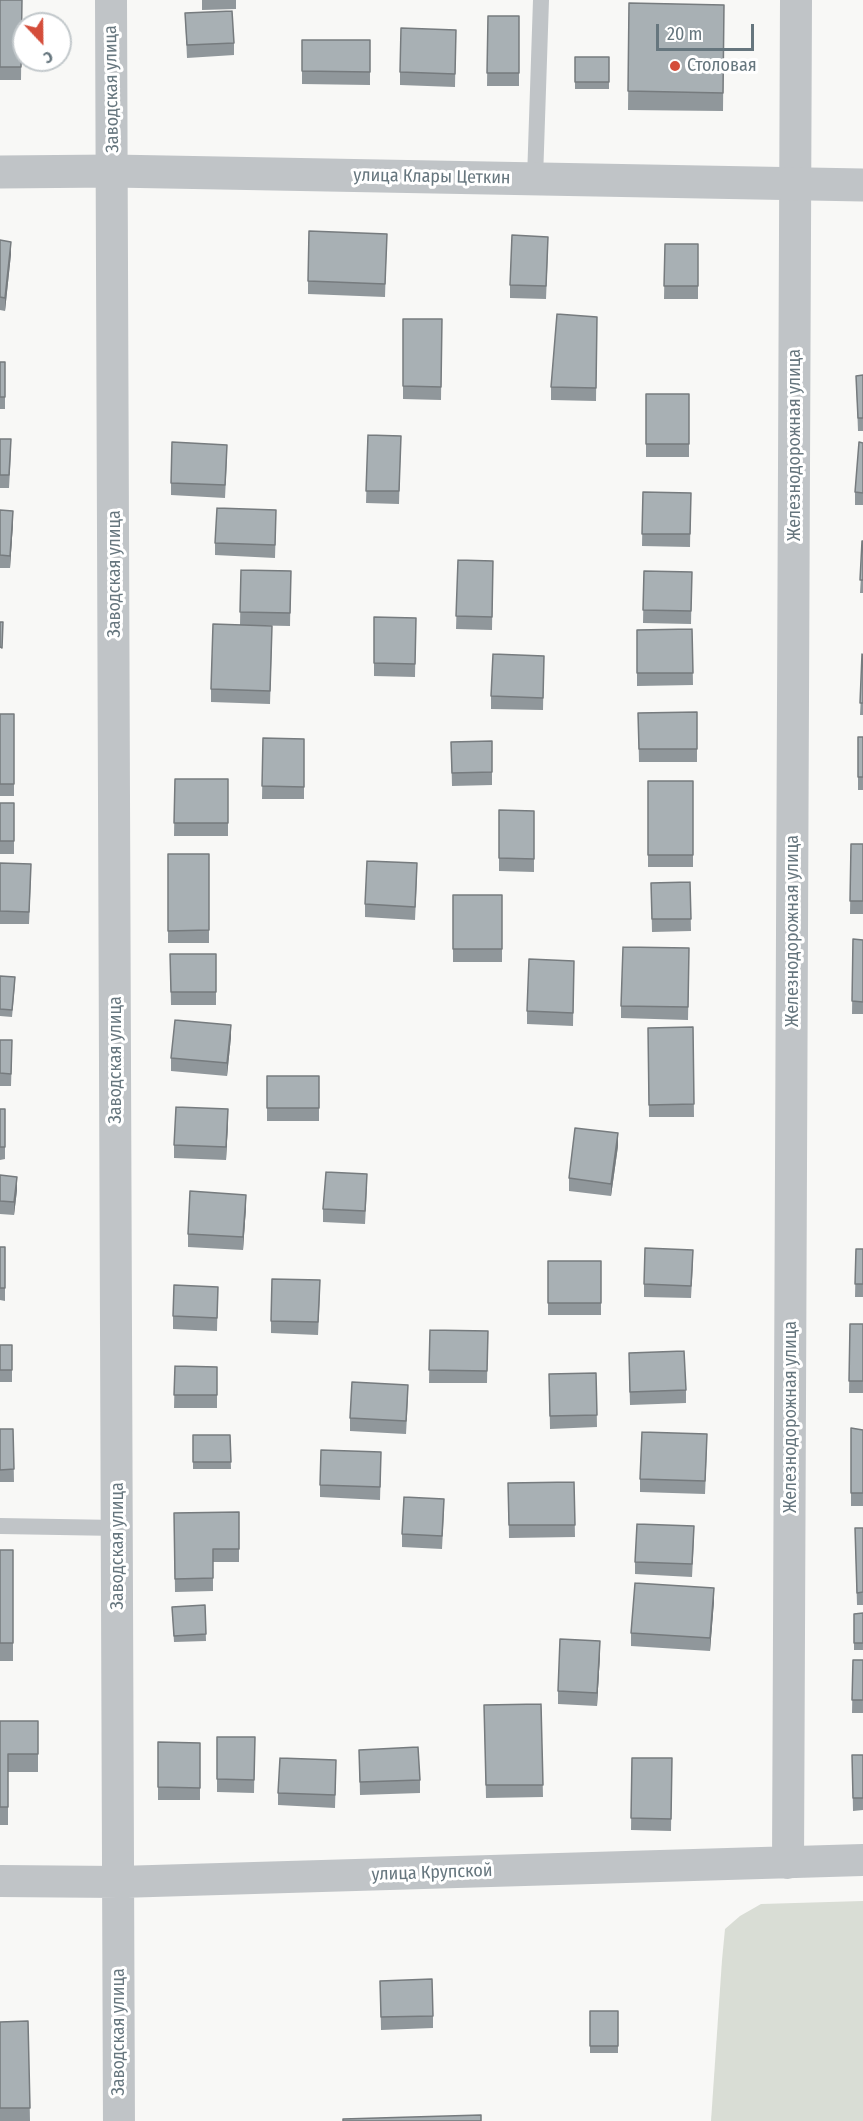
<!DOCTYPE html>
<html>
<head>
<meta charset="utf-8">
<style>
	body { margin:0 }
	#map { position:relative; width:863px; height:2121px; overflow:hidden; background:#f8f8f6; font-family:"Fira Sans Condensed",sans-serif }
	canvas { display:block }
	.north { position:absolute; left:12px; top:12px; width:60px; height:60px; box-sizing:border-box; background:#fff; border:2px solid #c2c8cb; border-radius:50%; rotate:158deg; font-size:16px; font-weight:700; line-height:24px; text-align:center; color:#66767e }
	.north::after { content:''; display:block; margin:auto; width:21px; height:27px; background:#d44d3a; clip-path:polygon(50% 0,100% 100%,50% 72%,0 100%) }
	.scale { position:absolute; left:656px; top:24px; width:98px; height:27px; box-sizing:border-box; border:3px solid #66767e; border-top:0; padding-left:8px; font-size:18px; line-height:21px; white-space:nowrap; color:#66767e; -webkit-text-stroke:4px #fff; paint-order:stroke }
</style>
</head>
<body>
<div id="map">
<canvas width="863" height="2121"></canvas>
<div class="north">С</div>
<div class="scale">20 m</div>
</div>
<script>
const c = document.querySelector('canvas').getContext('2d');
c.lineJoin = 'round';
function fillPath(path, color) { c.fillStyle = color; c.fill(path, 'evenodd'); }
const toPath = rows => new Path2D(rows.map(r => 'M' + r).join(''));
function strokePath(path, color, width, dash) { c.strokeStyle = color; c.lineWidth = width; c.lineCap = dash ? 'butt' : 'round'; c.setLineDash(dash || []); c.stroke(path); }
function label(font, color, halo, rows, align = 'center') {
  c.font = font + ' "Fira Sans Condensed",sans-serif'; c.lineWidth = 6; c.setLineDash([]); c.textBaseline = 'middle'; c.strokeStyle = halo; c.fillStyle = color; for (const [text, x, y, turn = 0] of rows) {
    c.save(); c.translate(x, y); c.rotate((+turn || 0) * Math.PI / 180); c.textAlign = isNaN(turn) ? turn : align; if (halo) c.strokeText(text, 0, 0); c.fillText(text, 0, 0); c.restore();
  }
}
fillPath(toPath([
	[863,1901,863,2121,711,2121,722,1960,725,1929,740,1916,761,1904]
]), '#d9ddd5');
strokePath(toPath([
	[535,179,541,0],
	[0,1526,118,1528]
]), '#c0c4c7', 16);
strokePath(toPath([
	[111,0,119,2121],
	[788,1863,796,0],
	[0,1881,119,1882,863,1860]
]), '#c0c4c7', 32);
strokePath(toPath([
	[0,172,113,171,863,185]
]), '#c0c4c7', 33);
fillPath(toPath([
	[0,0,22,0,21,80,0,80],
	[202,0,236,0,236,9,202,10],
	[629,3,724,5,723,111,628,110],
	[185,13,234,43,234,55,187,58],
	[488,16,519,16,519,86,487,86],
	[456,30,455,87,400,85,400,72],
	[302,40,370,40,370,85,302,84],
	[575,57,609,57,609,89,575,89],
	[387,234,385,297,308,294,308,281],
	[0,240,11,254,5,311,0,310],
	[665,244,698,244,698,299,664,299],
	[548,250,546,299,510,298,510,285],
	[597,317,596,401,551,400,551,387],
	[403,319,442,319,441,400,403,399],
	[0,362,5,362,5,409,0,409],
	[863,375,863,431,858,431,856,376],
	[646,394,689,394,689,457,646,457],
	[368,435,401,436,399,504,366,503],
	[0,439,11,452,9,488,0,488],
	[863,443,863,505,855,505,855,492],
	[227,458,225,498,171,495,171,483],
	[643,492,691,493,690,547,642,546],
	[0,510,13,523,10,568,0,568],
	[276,523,275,558,215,555,215,543],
	[863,541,863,593,860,593],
	[458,560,493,561,492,630,456,629],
	[241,570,291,571,290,626,240,625],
	[644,571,692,572,691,624,643,623],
	[374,617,416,618,415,677,374,676],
	[692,629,693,685,637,686,637,630],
	[272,639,270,704,211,702,211,689],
	[863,655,863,715,860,715],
	[544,656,543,710,491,709,491,696],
	[697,712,697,762,639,762,638,713],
	[0,714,14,714,14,796,0,796],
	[858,737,863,737,863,790,858,790],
	[263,738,304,739,304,799,262,799],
	[492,741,492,785,452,786,451,742],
	[175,779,228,779,228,836,174,836],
	[648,781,693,781,693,867,648,867],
	[0,803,14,803,14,854,0,854],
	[499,810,534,811,534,872,499,871],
	[851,844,863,844,863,914,850,914],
	[168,854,209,854,209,943,168,943],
	[0,863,31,877,29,924,0,924],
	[417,876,415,920,365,917,365,904],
	[690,882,691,931,652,932,651,883],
	[453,895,502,895,502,962,453,962],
	[853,939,863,940,863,1014,852,1014],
	[170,954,216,954,216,1005,171,1005],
	[574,961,573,1026,527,1024,527,1011],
	[689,961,688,1020,621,1018,621,1006],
	[0,976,15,984,12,1017,0,1016],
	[693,1027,694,1117,649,1117,648,1028],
	[231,1037,227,1076,171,1071,171,1058],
	[0,1040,12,1053,11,1086,0,1086],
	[267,1076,319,1076,319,1121,267,1121],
	[0,1109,5,1109,5,1159,0,1160],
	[228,1122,226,1160,174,1158,174,1145],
	[618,1146,611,1196,569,1191,569,1178],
	[0,1175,17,1190,14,1215,0,1214],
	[367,1187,365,1224,323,1222,323,1209],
	[246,1207,243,1250,188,1247,188,1234],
	[0,1247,5,1247,5,1301,0,1300],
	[856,1249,863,1249,863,1297,855,1297],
	[548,1261,601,1261,601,1315,548,1315],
	[693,1263,691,1298,644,1297,644,1284],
	[218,1287,217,1331,173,1329,173,1316],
	[320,1293,318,1335,271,1333,271,1321],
	[850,1324,863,1324,863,1393,849,1393],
	[430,1330,488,1331,487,1383,429,1383],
	[0,1345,12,1345,12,1382,0,1382],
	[175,1366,217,1367,217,1408,174,1408],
	[629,1366,686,1390,686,1403,630,1405],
	[596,1373,597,1427,550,1429,549,1374],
	[408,1398,406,1434,350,1431,350,1418],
	[851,1428,863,1430,863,1506,851,1506],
	[0,1429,13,1429,14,1482,0,1482],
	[193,1435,230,1435,231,1469,193,1469],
	[707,1447,705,1494,640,1492,640,1479],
	[381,1465,380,1500,320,1497,320,1485],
	[574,1482,575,1537,509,1538,508,1483],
	[444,1511,442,1549,402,1547,402,1534],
	[239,1512,239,1562,213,1562,213,1591,175,1592,174,1513],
	[855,1528,863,1528,863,1605,857,1605],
	[694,1539,692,1577,635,1574,635,1562],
	[0,1550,13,1550,13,1661,0,1661],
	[714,1601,710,1651,631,1646,631,1633],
	[205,1605,206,1641,174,1642,172,1607],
	[863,1613,863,1650,854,1650,854,1614],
	[600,1654,597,1706,558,1704,558,1691],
	[853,1660,863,1660,863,1713,852,1713],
	[541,1704,543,1797,486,1798,484,1705],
	[0,1721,38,1721,38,1772,8,1772,8,1825,0,1825],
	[217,1737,255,1737,254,1793,217,1792],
	[158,1742,200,1743,200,1800,158,1800],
	[359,1750,420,1780,420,1793,360,1795],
	[852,1755,863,1755,863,1810,853,1811],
	[632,1758,672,1758,671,1831,631,1830],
	[336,1773,335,1808,278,1805,278,1793],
	[380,1981,433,2016,433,2028,381,2030],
	[590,2011,618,2011,618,2053,590,2053],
	[28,2021,30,2121,0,2121,0,2022]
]), '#90979b');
fillPath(toPath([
	[11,242,11,254,5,311,5,298],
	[13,511,13,523,10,568,10,556],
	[231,1025,231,1037,227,1076,227,1063],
	[228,1109,228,1122,226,1160,226,1147],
	[618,1133,618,1146,611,1196,611,1184],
	[17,1177,17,1190,14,1215,14,1202],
	[246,1195,246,1207,243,1250,243,1237],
	[714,1588,714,1601,710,1651,710,1638],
	[600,1641,600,1654,597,1706,597,1693]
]), '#767b7e');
const building = toPath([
	[0,0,22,0,21,67,0,67,0,0],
	[629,3,724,5,723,93,628,91,629,3],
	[232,11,234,43,187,45,185,13,232,11],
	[488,16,519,16,519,73,487,73,488,16],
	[401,28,456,30,455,74,400,72,401,28],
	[302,40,370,40,370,72,302,71,302,40],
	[575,57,609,57,609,82,575,82,575,57],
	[309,231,387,234,385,284,308,281,309,231],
	[512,235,548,237,546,286,510,285,512,235],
	[0,240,11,242,5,298,0,297,0,240],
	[665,244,698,244,698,286,664,286,665,244],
	[557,314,597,317,596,388,551,387,557,314],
	[403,319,442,319,441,387,403,386,403,319],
	[0,362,5,362,5,397,0,397,0,362],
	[863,375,863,418,858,418,856,376,863,375],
	[646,394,689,394,689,444,646,444,646,394],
	[368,435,401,436,399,491,366,491,368,435],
	[0,439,11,439,9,475,0,475,0,439],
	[172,442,227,445,225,485,171,483,172,442],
	[859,442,863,443,863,493,855,492,859,442],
	[643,492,691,493,690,534,642,534,643,492],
	[217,508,276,510,275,545,215,543,217,508],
	[0,510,13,511,10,556,0,555,0,510],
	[862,541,863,541,863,580,860,580,862,541],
	[458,560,493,561,492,617,456,616,458,560],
	[241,570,291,571,290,613,240,612,241,570],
	[644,571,692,572,691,611,643,610,644,571],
	[374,617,416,618,415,664,374,663,374,617],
	[0,622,3,622,2,648,0,647,0,622],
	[213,624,272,626,270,691,211,689,213,624],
	[692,629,693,673,637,673,637,630,692,629],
	[493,654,544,656,543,698,491,696,493,654],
	[862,654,863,655,863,703,860,703,862,654],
	[697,712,697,749,639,749,638,713,697,712],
	[0,714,14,714,14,784,0,784,0,714],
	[858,737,863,737,863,777,858,777,858,737],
	[263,738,304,739,304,787,262,786,263,738],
	[492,741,492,772,452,773,451,742,492,741],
	[175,779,228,779,228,823,174,823,175,779],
	[648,781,693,781,693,855,648,855,648,781],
	[0,803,14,803,14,841,0,841,0,803],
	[499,810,534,811,534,859,499,858,499,810],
	[851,844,863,844,863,901,850,901,851,844],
	[168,854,209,854,209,930,168,931,168,854],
	[367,861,417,863,415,907,365,904,367,861],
	[0,863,31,864,29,912,0,911,0,863],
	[690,882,691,919,652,919,651,883,690,882],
	[453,895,502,895,502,949,453,949,453,895],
	[853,939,863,940,863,1002,852,1001,853,939],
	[623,947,689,948,688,1007,621,1006,623,947],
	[170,954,216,954,216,992,171,992,170,954],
	[529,959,574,961,573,1013,527,1011,529,959],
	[0,976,15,977,12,1010,0,1009,0,976],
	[175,1020,231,1025,227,1063,171,1058,175,1020],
	[693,1027,694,1104,649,1105,648,1028,693,1027],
	[0,1040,12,1040,11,1074,0,1073,0,1040],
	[267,1076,319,1076,319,1108,267,1108,267,1076],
	[176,1107,228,1109,226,1147,174,1145,176,1107],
	[0,1109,5,1109,5,1147,0,1147,0,1109],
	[575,1128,618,1133,611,1184,569,1178,575,1128],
	[326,1172,367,1174,365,1211,323,1209,326,1172],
	[0,1175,17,1177,14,1202,0,1201,0,1175],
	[190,1191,246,1195,243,1237,188,1234,190,1191],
	[0,1247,5,1247,5,1288,0,1288,0,1247],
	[645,1248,693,1250,691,1286,644,1284,645,1248],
	[856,1249,863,1249,863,1284,855,1284,856,1249],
	[548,1261,601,1261,601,1303,548,1303,548,1261],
	[272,1279,320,1280,318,1322,271,1321,272,1279],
	[174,1285,218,1287,217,1318,173,1316,174,1285],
	[850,1324,863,1324,863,1381,849,1381,850,1324],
	[430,1330,488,1331,487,1371,429,1370,430,1330],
	[0,1345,12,1345,12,1370,0,1370,0,1345],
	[684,1351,686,1390,630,1392,629,1353,684,1351],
	[175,1366,217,1367,217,1395,174,1395,175,1366],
	[596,1373,597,1415,550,1416,549,1374,596,1373],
	[352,1382,408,1385,406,1421,350,1418,352,1382],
	[851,1428,863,1430,863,1493,851,1493,851,1428],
	[0,1429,13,1429,14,1469,0,1470,0,1429],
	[642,1432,707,1434,705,1481,640,1479,642,1432],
	[193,1435,230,1435,231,1462,193,1462,193,1435],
	[321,1450,381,1452,380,1487,320,1485,321,1450],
	[574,1482,575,1525,509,1525,508,1483,574,1482],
	[404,1497,444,1499,442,1536,402,1534,404,1497],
	[239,1512,239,1549,213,1549,213,1578,175,1579,174,1513,239,1512],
	[637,1524,694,1526,692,1564,635,1562,637,1524],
	[855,1528,863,1528,863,1592,857,1593,855,1528],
	[0,1550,13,1550,13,1643,0,1643,0,1550],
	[635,1583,714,1588,710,1638,631,1633,635,1583],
	[205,1605,206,1634,174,1636,172,1607,205,1605],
	[863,1613,863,1643,854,1643,854,1614,863,1613],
	[560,1639,600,1641,597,1693,558,1691,560,1639],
	[853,1660,863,1660,863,1700,852,1700,853,1660],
	[541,1704,543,1785,486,1785,484,1705,541,1704],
	[0,1721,38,1721,38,1754,8,1754,8,1807,0,1807,0,1721],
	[217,1737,255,1737,254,1780,217,1779,217,1737],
	[158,1742,200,1743,200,1788,158,1787,158,1742],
	[418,1747,420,1780,360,1782,359,1750,418,1747],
	[852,1755,863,1755,863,1798,853,1798,852,1755],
	[280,1758,336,1760,335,1795,278,1793,280,1758],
	[632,1758,672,1758,671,1819,631,1818,632,1758],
	[432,1979,433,2016,381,2017,380,1981,432,1979],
	[590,2011,618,2011,618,2046,590,2046,590,2011],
	[28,2021,30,2108,0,2108,0,2022,28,2021],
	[481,2115,481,2121,343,2121,343,2119,481,2115]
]);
fillPath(building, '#a8b0b4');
strokePath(building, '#767b7e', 1.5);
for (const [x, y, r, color] of [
	[675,66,6,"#d44d3a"]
]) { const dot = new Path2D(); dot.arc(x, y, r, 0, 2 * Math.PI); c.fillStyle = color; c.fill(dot); strokePath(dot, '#fff', 2); }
label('18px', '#66767e', '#fff', [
	["Столовая",687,66]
], 'left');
label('18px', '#66767e', '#fff', [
	["Заводская улица",112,89,-91],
	["улица Клары Цеткин",432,177,1],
	["Железнодорожная улица",795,445,-90],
	["Заводская улица",115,574,-90],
	["Железнодорожная улица",793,931,-90],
	["Заводская улица",116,1060,-90],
	["Железнодорожная улица",791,1417,-90],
	["Заводская улица",118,1546,-90],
	["улица Крупской",432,1873,-2],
	["Заводская улица",119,2032,-90]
]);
</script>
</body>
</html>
